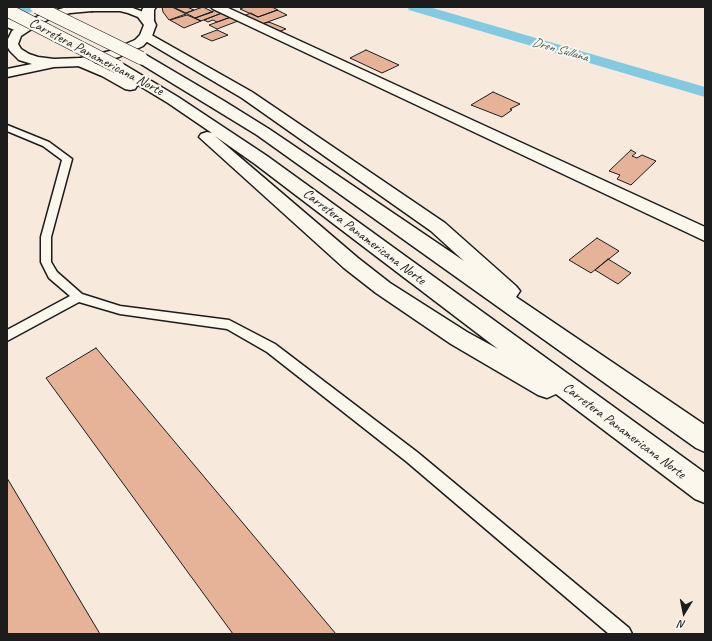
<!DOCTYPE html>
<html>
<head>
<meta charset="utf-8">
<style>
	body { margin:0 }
	#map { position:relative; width:712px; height:641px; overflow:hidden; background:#f7e9db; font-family:Caveat,sans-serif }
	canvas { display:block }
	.frame { position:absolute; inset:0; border:8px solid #1c1c1c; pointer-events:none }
	.north { position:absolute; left:664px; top:593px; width:40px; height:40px; -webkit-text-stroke:3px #fbf7ec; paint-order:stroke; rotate:190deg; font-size:11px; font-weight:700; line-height:16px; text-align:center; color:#1c1c1c }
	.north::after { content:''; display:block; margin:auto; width:14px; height:18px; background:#1c1c1c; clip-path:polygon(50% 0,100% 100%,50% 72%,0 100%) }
</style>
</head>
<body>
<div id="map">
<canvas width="712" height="641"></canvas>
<div class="frame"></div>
<div class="north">N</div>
</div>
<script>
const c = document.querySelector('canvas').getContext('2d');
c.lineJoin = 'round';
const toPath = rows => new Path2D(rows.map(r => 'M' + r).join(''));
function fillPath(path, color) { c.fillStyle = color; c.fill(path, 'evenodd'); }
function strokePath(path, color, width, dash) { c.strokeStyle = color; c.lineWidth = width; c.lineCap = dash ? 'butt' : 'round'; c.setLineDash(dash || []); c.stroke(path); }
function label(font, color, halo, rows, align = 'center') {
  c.font = font + ' Caveat,sans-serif'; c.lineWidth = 4; c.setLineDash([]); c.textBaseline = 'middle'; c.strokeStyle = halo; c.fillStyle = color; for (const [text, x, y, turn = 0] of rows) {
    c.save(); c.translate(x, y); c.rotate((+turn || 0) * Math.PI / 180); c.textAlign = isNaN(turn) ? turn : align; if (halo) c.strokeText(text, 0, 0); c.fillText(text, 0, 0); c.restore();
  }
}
fillPath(toPath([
	[18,7,41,7,39,10,7,18,7,10,18,7],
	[407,7,429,7,705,87,705,97,409,10,407,7]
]), '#82cae2');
const building = toPath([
	[162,7,172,7,186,14,169,20,163,12,162,7],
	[173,7,187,7,194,10,186,13,173,7],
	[203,7,213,12,195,18,186,13,203,7],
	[245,7,272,7,278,10,258,17,240,9,245,7],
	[216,10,222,13,201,21,195,18,216,10],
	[277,10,287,15,262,24,243,16,251,13,258,17,277,10],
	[222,13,231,17,217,22,213,20,208,22,204,20,222,13],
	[187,15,201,21,184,28,170,20,187,15],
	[231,17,238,21,217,29,209,25,231,17],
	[269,22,286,29,278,32,262,24,269,22],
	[217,30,228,35,212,41,201,36,217,30],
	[366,50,399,65,382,73,350,58,366,50],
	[493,92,520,104,510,109,512,110,502,117,471,105,493,92],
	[631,150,636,153,632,156,637,158,642,155,656,161,631,185,617,179,620,175,609,171,631,150],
	[597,238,619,251,591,273,569,260,597,238],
	[608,259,631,273,618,284,595,270,608,259],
	[96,348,336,634,233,634,46,378,96,348],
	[7,478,100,634,7,634,7,478]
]);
fillPath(building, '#e6b398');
strokePath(building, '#1c1c1c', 1);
const lane = toPath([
	[7,125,49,142,72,159,51,237,51,262,57,272,82,294,120,306,229,320,275,344,417,452,629,628,632,634,609,634,407,462,267,352,227,329,120,314,79,302,7,341,7,330,70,296,49,278,41,262,41,237,62,160,43,146,7,131,7,125]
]);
const street = toPath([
	[211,7,226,7,705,227,705,241,213,9,211,7]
]);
const secondary = toPath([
	[144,7,156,7,154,10,154,20,152,23,148,24,144,23,142,20,142,10,144,7]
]);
const primary = toPath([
	[67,7,130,7,146,13,152,17,156,25,152,36,143,46,119,57,81,66,54,67,7,77,7,69,32,64,19,60,10,51,7,46,7,41,12,31,25,22,43,14,67,7],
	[92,11,120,11,128,13,138,17,144,25,140,35,135,40,110,51,81,58,54,59,38,57,29,54,21,49,18,44,21,36,33,28,51,18,70,13,92,11]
]);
const highway = toPath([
	[85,7,97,7,98,8,96,10,92,11,88,10,85,7],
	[7,18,26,26,28,29,26,32,22,33,7,27,7,18],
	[146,32,252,92,445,223,516,286,520,291,516,297,705,425,705,452,696,448,257,135,136,61,134,58,136,55,146,55,224,101,269,129,464,261,431,231,242,98,142,39,140,36,142,33,146,32],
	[81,58,112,70,134,82,113,70,111,67,113,64,123,64,178,97,267,156,705,473,705,503,695,499,556,394,547,398,538,395,451,344,376,293,344,268,199,137,201,134,207,132,212,133,168,103,135,83,137,86,135,89,130,90,125,89,102,76,76,65,74,62,76,59,81,58],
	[215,136,255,164,498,349,467,332,390,283,358,258,215,136]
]);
strokePath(lane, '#1c1c1c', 3);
strokePath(street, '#1c1c1c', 3);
strokePath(secondary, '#1c1c1c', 3);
strokePath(primary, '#1c1c1c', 3);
strokePath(highway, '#1c1c1c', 3);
fillPath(lane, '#fbf7ec');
fillPath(street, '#fbf7ec');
fillPath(secondary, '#fbf7ec');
fillPath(primary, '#fbf7ec');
fillPath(highway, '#fbf7ec');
const highwayBridge = toPath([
	[37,7,141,58],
	[7,10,118,67]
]);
strokePath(highwayBridge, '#1c1c1c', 14, []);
strokePath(highwayBridge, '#fbf7ec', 13);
label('italic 13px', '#405961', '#fbf7ec', [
	["Dren Sullana",560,50,16]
]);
label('14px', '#1c1c1c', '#fbf7ec', [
	["Carretera Panamericana Norte",96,57,28],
	["Carretera Panamericana Norte",364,237,37],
	["Carretera Panamericana Norte",624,431,37]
]);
</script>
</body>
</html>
